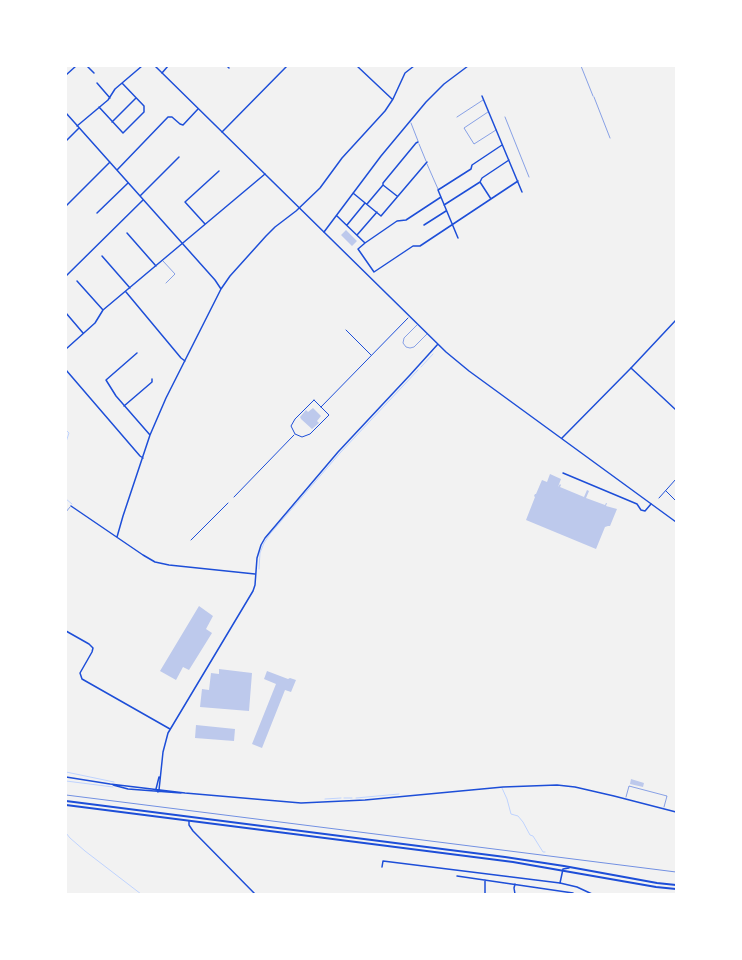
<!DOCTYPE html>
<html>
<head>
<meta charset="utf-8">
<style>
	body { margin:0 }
	#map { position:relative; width:742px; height:960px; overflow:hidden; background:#f2f2f2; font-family:Inter,sans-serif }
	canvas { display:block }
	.frame { position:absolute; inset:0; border:67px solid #fff; pointer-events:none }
</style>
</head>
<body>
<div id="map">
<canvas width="742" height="960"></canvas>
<div class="frame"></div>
</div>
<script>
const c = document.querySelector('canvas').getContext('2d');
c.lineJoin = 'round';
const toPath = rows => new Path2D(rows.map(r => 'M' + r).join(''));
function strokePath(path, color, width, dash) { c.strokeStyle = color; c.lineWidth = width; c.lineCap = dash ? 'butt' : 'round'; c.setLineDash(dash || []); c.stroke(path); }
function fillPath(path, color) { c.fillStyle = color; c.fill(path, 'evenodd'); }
strokePath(toPath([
	[421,367,433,354],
	[66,430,69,433,66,442],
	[66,499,72,504],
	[66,509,67,509],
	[259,569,260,553,264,543,270,534,340,453,418,370],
	[66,772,114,782],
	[66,781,113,787],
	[502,788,507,799,511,814,518,816,523,822,530,835,533,836,543,852,545,852],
	[344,798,352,798],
	[356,798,399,794],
	[325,799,341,798],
	[66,833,70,838,85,851,141,894]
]), '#bfd3fe', 1);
fillPath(toPath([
	[346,230,357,241,352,246,341,235],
	[313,408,321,416,317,421,319,423,312,429,301,419,300,417,306,410,308,412],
	[550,474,561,479,558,487,560,484,561,485,560,487,584,497,587,490,589,491,586,498,605,505,606,503,607,503,606,506,617,509,610,526,608,526,605,527,596,549,526,520,535,497,534,496,535,494,536,494,542,480,547,482],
	[199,606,213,616,206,629,212,633,189,670,183,667,176,680,160,671],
	[219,669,252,673,249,711,200,707,202,689,209,690,211,673,219,674],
	[267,671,288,679,290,678,296,680,291,692,285,690,262,748,252,744,276,684,264,679],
	[196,725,235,729,234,741,195,738],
	[631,779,644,783,643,787,630,784]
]), '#bdc9ec');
strokePath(toPath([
	[581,66,593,96],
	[505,117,529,177]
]), '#1d4ed8', 0.5);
strokePath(toPath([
	[594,97,610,138],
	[488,112,464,128,474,144,496,130],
	[457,117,483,100],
	[411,123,418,141],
	[419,144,426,161],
	[427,164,438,189],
	[163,261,175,274,166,283],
	[417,325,404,338,403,343,406,347,410,348,414,347,427,334],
	[66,512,70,507],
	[626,797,629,786,667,796,664,807]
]), '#1d4ed8', 0.5);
strokePath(toPath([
	[346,330,371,355],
	[314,400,329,415,310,434,302,437,295,434,291,426,295,419,314,400],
	[321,407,408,318],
	[666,491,676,501],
	[234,497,294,435],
	[659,498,676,479],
	[191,540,228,503]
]), '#1d4ed8', 1);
strokePath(toPath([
	[87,66,94,73],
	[227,66,229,68],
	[357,66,392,99],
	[162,73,168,66],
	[66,75,76,66],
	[97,83,110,98],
	[482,96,522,192],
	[99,107,123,133,144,112,144,106,122,83],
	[66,113,215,280,221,289],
	[112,122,136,98],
	[77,126,108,100,115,89,142,66],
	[222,132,287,66],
	[66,141,79,128],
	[117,170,168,117,172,117,180,124,183,125,198,109],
	[480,182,491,199],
	[353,193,381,216,427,162],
	[140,196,179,157],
	[397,196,383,185,383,183,416,143,418,142],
	[367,204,383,185],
	[444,205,480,182,482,178,509,160],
	[66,206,110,162],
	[97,213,128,183],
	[337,216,365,243,358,249,374,272,413,246,420,246,518,181],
	[205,224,185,202,219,171],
	[347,225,365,203],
	[424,225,446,211],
	[324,232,381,156,426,102,444,84,468,66],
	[127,233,156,266],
	[357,235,377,212],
	[458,238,438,190,471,169,472,165,502,145],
	[365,243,397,221,406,220,441,197],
	[102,256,130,288],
	[66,276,143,200],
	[77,281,103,310],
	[126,292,181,358,185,361],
	[66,313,83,333],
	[66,349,95,323,103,310,265,174],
	[137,353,106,380,116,396,150,435],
	[631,368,676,320],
	[66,370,140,456,143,458],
	[124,406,152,382,152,379],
	[563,473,637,504,641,510,645,511,651,504],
	[71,506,143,555,155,562,169,565,255,574],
	[117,537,123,516,150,435,166,398,221,289,230,276,266,236,275,227,296,211,320,188,342,158,385,111,393,99,405,73,414,66],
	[66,631,89,644,93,648,92,652,80,673,82,679,170,729],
	[189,821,189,825,193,831,255,894],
	[382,867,383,861,560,883],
	[457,876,573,893],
	[485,880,485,894],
	[515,884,514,888,515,894]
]), '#1d4ed8', 1.5);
strokePath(toPath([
	[155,66,446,352,469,371,676,522],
	[562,438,631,368,676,410],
	[66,777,110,784],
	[110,784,185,793,301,803,365,800,503,787,557,785,575,787,614,796,676,812],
	[113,785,128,789,181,793],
	[158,792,159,790,163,752,168,733,253,591,255,585,257,558,261,545,265,538,338,452,410,375,438,344],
	[158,792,156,789,159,777],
	[569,868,563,869,560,883,577,887,592,894]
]), '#1d4ed8', 1.5);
strokePath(toPath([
	[66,801,505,857,564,866,657,883,676,885],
	[66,805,513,862,656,887,676,889]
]), '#1d4ed8', 2);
strokePath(toPath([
	[66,795,676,872]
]), '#7290e2', 1);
</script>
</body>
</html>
